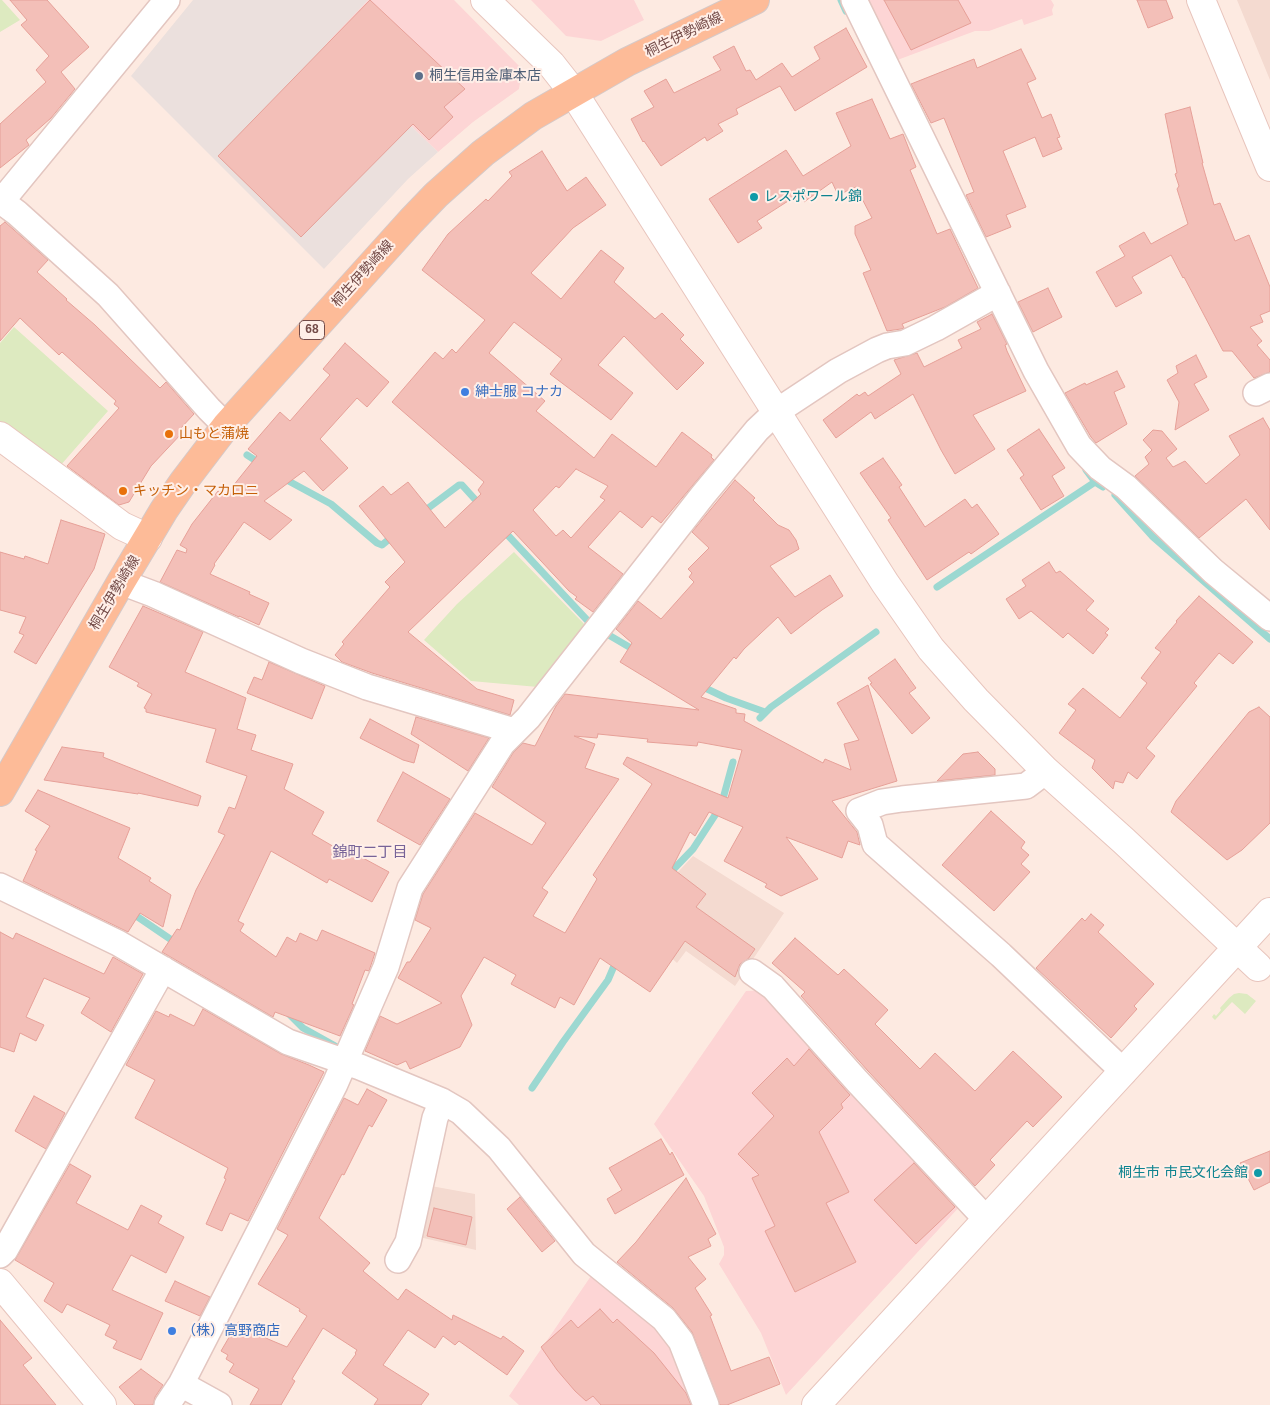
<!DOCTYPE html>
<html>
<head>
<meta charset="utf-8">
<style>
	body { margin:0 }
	canvas { display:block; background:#fdeae1 }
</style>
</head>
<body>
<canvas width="1270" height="1405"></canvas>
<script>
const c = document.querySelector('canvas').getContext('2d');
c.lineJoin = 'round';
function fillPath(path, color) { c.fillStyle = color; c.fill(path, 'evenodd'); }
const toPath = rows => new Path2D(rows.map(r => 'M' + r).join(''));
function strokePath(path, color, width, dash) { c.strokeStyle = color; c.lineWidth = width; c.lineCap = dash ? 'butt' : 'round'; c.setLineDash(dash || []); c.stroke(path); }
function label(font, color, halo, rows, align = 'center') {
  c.font = font + ' Helvetica,"Noto Sans JP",sans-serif'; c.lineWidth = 4; c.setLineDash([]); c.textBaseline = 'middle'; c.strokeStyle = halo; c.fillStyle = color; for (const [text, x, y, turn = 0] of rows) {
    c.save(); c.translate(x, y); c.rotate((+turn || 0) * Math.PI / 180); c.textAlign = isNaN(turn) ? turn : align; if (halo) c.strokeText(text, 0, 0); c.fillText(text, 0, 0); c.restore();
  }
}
fillPath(toPath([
	[1237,0,1270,0,1270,80],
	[693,856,784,913,735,986,686,951,677,963,638,927,647,905],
	[431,1186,475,1194,476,1250,419,1237]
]), '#f4dad0');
fillPath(toPath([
	[368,0,454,0,522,69,519,89,473,122,438,152,326,43],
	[531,0,634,0,644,20,601,41,566,36],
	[861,0,1051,0,1054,5,1052,10,1053,15,1024,25,1022,19,989,31,975,31,892,62],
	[768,990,962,1204,786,1395,761,1333,719,1264,724,1255,724,1247,704,1196,654,1124,746,991],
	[591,1276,600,1276,662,1327,697,1405,519,1405,509,1396]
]), '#fdd5d5');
fillPath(toPath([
	[193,0,368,0,326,44,438,152,408,179,324,269,131,76]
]), '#ebe0dd');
fillPath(toPath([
	[0,0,2,0,20,20,0,32],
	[14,327,108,411,60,466,0,421,0,343],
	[514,552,586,626,538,687,471,681,424,640,457,604],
	[1239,993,1247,994,1256,1001,1245,1014,1232,1002,1215,1020,1212,1017,1214,1014,1216,1016,1221,1010,1220,1008,1229,998,1234,994]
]), '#ddeac0');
strokePath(toPath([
	[841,0,846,11],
	[247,455,261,464],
	[1086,470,1095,482,1103,487],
	[283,478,331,504,377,543,382,545,393,536],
	[1115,495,1152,536,1270,639],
	[423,512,459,485,462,485,481,506],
	[502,529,587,620],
	[937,587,1095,482],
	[607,634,636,651],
	[701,686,726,698,765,712],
	[760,718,771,707,876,632],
	[668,875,693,849,721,806,733,762],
	[132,913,176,943],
	[289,1014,303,1028,337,1047],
	[532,1088,563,1042,608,980,617,959]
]), '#9cd8d1', 7);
const building = toPath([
	[10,0,47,0,89,47,61,72,75,89,51,118,26,140,29,145,0,168,0,124,46,82,36,70,49,56,21,25,27,20,10,0],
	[370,0,465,89,444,107,453,117,429,140,413,124,301,237,218,156,370,0],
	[884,0,958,0,971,23,911,50,884,0],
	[1137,0,1166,0,1173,18,1148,28,1137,0],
	[846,28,867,67,795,111,780,86,736,109,738,114,718,124,723,131,707,141,705,137,661,166,644,141,643,142,631,119,654,107,644,91,666,79,674,93,721,70,713,57,734,46,746,71,750,70,756,80,782,63,792,77,820,59,814,47,846,28],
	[1021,49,1036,79,1027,83,1042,118,1051,114,1060,137,1057,138,1062,149,1043,157,1035,137,1003,151,1026,207,1006,215,1011,227,986,237,966,195,974,192,944,118,931,123,911,84,974,59,977,68,1021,49],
	[872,99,890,139,903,134,916,167,910,170,937,234,950,229,978,288,945,307,902,324,904,328,901,329,887,331,863,273,871,270,855,234,855,226,872,218,856,187,838,195,832,182,804,202,799,194,757,221,762,228,738,243,709,199,786,150,803,176,851,146,836,113,872,99],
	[1190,107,1203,163,1202,163,1214,205,1220,203,1235,241,1249,235,1270,287,1270,311,1260,315,1263,322,1250,327,1262,341,1257,345,1270,360,1270,372,1254,378,1232,351,1223,351,1184,277,1183,278,1171,255,1132,277,1142,293,1116,307,1096,272,1125,256,1119,246,1144,232,1151,244,1188,224,1177,189,1179,186,1175,174,1177,173,1165,114,1190,107],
	[542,151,567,191,586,177,606,205,573,228,531,273,561,299,601,250,624,268,614,282,655,319,662,313,684,335,680,339,704,363,677,390,624,336,598,365,633,393,611,420,550,374,562,359,514,322,489,353,545,401,536,411,594,458,612,434,656,467,682,432,712,455,711,457,714,460,661,523,652,516,642,528,620,511,588,547,623,574,593,612,575,599,577,597,569,591,513,531,408,632,477,689,514,700,510,715,372,673,342,662,335,655,344,644,342,642,390,587,385,582,405,562,359,506,383,486,391,495,408,482,445,528,481,494,478,490,484,482,392,402,435,352,443,359,452,349,456,353,485,320,422,270,448,234,486,199,488,201,512,176,509,172,542,151],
	[576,469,608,486,600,497,605,500,571,538,563,530,556,536,533,510,556,486,559,488,576,469],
	[5,222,48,260,37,272,67,299,66,300,95,325,160,388,166,382,194,414,179,430,182,433,151,466,129,502,119,505,67,466,119,408,114,404,116,401,62,352,59,355,20,318,0,341,0,226,5,222],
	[1048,288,1062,317,1033,332,1018,302,1048,288],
	[992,314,1007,344,1005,345,1007,351,1026,391,973,415,995,449,955,474,941,450,913,394,875,419,871,412,836,438,823,420,857,394,859,396,865,392,868,396,901,374,894,360,917,353,924,367,962,348,958,340,981,329,977,322,992,314],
	[345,343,389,382,367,407,357,398,320,439,348,468,323,491,304,471,264,501,292,520,270,540,244,522,214,564,215,565,210,574,250,592,249,594,269,603,259,625,239,616,239,617,160,582,177,550,186,553,187,549,180,545,192,524,218,491,225,496,257,456,248,449,280,412,290,421,330,375,323,369,345,343],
	[1196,355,1207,377,1194,384,1209,410,1175,430,1179,402,1167,380,1178,373,1176,366,1196,355],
	[1117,371,1125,387,1114,392,1127,424,1096,443,1091,437,1065,393,1085,383,1086,385,1117,371],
	[1263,418,1270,430,1270,530,1246,499,1199,538,1135,476,1149,464,1145,457,1152,450,1143,440,1153,430,1162,431,1177,449,1166,458,1173,467,1185,461,1206,484,1240,455,1229,436,1263,418],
	[1039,429,1065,468,1052,476,1064,496,1041,510,1020,478,1024,475,1007,450,1039,429],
	[883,458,902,485,899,487,925,527,965,499,972,508,977,504,999,534,971,554,969,552,927,580,888,520,891,518,860,473,883,458],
	[735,480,755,498,753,500,778,525,789,530,796,540,799,549,770,566,795,597,830,575,843,596,822,610,791,634,778,617,744,649,736,659,734,657,701,697,736,709,736,713,745,714,744,721,823,763,825,759,851,770,844,744,859,740,837,703,868,685,897,781,832,801,857,832,860,845,848,841,842,858,786,837,818,879,781,896,765,887,767,884,724,861,743,827,709,812,695,836,690,832,672,868,706,894,696,907,755,949,748,959,740,964,735,977,685,941,650,992,600,958,574,1005,560,997,555,1008,511,984,516,975,484,957,461,996,472,1025,460,1047,410,1069,406,1061,397,1065,365,1051,380,1016,397,1024,442,1003,398,978,407,962,410,962,431,928,415,920,423,894,475,813,532,845,546,823,492,787,513,753,523,743,535,746,556,706,565,694,699,710,620,662,632,643,616,629,638,601,661,619,694,582,689,577,692,573,688,569,709,548,692,532,735,480],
	[598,734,648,739,647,742,697,746,698,742,742,750,728,798,627,757,623,764,652,784,593,875,597,879,565,933,533,916,548,892,542,888,619,779,585,768,595,744,574,736,597,738,598,734],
	[61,520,105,534,94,569,36,664,14,652,24,635,19,633,26,617,0,610,0,552,24,559,25,556,48,564,61,520],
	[1049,562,1056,573,1060,571,1094,601,1086,610,1109,629,1105,633,1108,635,1093,654,1068,633,1063,638,1031,611,1019,619,1006,599,1026,586,1022,580,1049,562],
	[1199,596,1253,642,1233,664,1219,653,1194,683,1197,686,1146,748,1155,756,1137,779,1128,772,1123,783,1115,781,1113,789,1092,768,1095,760,1059,733,1076,710,1068,704,1083,688,1120,718,1147,683,1141,678,1161,652,1155,648,1177,622,1176,621,1199,596],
	[143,606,203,632,185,672,246,698,237,729,256,735,251,750,293,764,284,789,324,812,312,834,348,855,350,851,389,872,372,902,329,879,327,883,271,851,238,921,244,924,240,931,276,957,287,937,296,942,300,933,317,941,322,930,375,953,369,971,365,970,352,1004,354,1005,340,1036,275,1012,273,1017,162,952,177,929,180,930,196,890,225,835,218,832,229,807,235,809,247,776,206,762,216,729,146,712,146,709,144,708,152,694,137,686,139,683,109,667,143,606],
	[895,659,916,688,909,693,930,718,912,734,870,684,872,683,868,678,895,659],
	[269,662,325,686,312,719,247,693,254,677,262,680,269,662],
	[1259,707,1270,717,1270,823,1242,850,1227,860,1171,812,1176,801,1249,712,1259,707],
	[416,717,489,738,468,771,411,734,416,717],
	[370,719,419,745,414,763,403,760,360,738,370,719],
	[62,747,104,753,103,757,201,796,198,806,138,793,138,794,44,780,62,747],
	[978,752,995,769,995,775,937,781,963,754,978,752],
	[403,772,450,799,420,845,377,821,403,772],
	[38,790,130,828,118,858,151,878,149,881,171,895,163,927,140,913,128,932,23,881,37,851,35,850,50,826,25,811,38,790],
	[991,811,1025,842,1021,848,1029,855,1021,864,1030,872,994,911,942,865,991,811],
	[1091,914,1104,925,1098,932,1154,984,1134,1006,1137,1009,1111,1038,1036,968,1082,918,1085,921,1091,914],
	[0,932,13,939,16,933,104,974,113,957,143,974,111,1032,81,1013,90,998,44,978,26,1017,44,1025,36,1041,20,1033,14,1052,0,1047,0,932],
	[795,938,838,975,844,969,888,1010,875,1024,920,1069,935,1053,975,1091,1013,1051,1062,1097,1033,1127,1027,1121,990,1160,995,1165,975,1186,868,1071,801,996,805,992,772,963,795,938],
	[203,1009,281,1054,309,1065,324,1072,248,1221,230,1213,222,1231,206,1224,226,1179,224,1178,228,1168,135,1118,155,1080,126,1065,156,1011,169,1017,170,1014,194,1026,203,1009],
	[809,1049,850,1095,841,1104,843,1108,819,1132,849,1192,826,1203,856,1262,795,1292,765,1231,775,1226,752,1178,759,1175,738,1154,774,1116,752,1093,787,1058,794,1066,809,1049],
	[367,1089,387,1100,372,1127,369,1125,344,1175,342,1174,319,1218,370,1263,363,1271,398,1300,406,1289,452,1320,453,1315,501,1339,503,1336,524,1351,507,1375,459,1341,455,1345,443,1336,435,1348,408,1330,383,1365,429,1394,421,1405,374,1405,378,1399,342,1373,356,1354,355,1353,357,1350,323,1328,292,1379,295,1381,281,1405,250,1405,259,1389,229,1372,234,1364,226,1359,228,1355,221,1351,238,1322,268,1339,287,1347,307,1316,299,1311,300,1309,258,1284,288,1235,277,1229,344,1098,358,1105,367,1089],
	[34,1096,65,1113,46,1149,15,1131,34,1096],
	[661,1139,670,1155,672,1152,684,1175,615,1214,607,1199,622,1190,609,1168,661,1139],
	[1270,1151,1270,1182,1254,1190,1240,1163,1270,1151],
	[914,1163,955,1207,916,1244,874,1200,914,1163],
	[70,1164,91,1176,76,1203,128,1230,141,1205,162,1216,158,1223,184,1237,166,1273,131,1255,112,1290,163,1313,141,1360,113,1348,117,1341,105,1335,110,1325,67,1304,62,1313,44,1301,54,1283,15,1260,70,1164],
	[686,1178,716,1234,708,1239,711,1246,688,1257,706,1279,695,1288,712,1315,710,1316,731,1371,769,1357,780,1384,727,1405,720,1405,692,1332,673,1308,617,1262,636,1242,686,1178],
	[520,1197,555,1241,542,1252,507,1209,520,1197],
	[434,1208,472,1217,466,1245,427,1236,434,1208],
	[175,1281,210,1297,200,1316,165,1301,175,1281],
	[600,1309,613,1323,617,1319,654,1353,686,1393,691,1405,601,1405,593,1396,586,1401,575,1391,557,1370,541,1347,571,1320,578,1328,600,1309],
	[0,1320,32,1358,23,1365,56,1405,0,1405,0,1320],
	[141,1369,163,1385,155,1397,153,1405,135,1405,119,1387,141,1369]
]);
fillPath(building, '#f3bfb8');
strokePath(building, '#e6a098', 1);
const street = toPath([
	[854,0,1036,371,1079,446,1100,468,1126,487,1213,571,1270,618],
	[1,201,17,213,108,295,209,409,226,426],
	[0,203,167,0],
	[1256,393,1270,386],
	[121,582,153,594,301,661,367,687,514,731],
	[1046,771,1026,786,902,799,882,802,859,811,870,825,875,844,1001,955,1124,1072],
	[0,886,118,943,288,1042,360,1067,442,1101,461,1112,499,1148,584,1254,664,1319,681,1341,706,1405],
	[752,972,773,987,857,1081,987,1220],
	[0,1255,5,1250,163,969],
	[398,1260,408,1242,435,1118,442,1101],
	[181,1384,219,1405],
	[167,1405,181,1384,335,1084,386,967,410,888,502,744,528,718,703,495,757,430,776,412,838,371,877,350,887,346,905,343,936,328,998,293]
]);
const secondary = toPath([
	[485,0,551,64,573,92,885,583,931,649,976,700,1046,771,1124,841,1258,967],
	[1201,0,1270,167],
	[0,436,122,526,148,538],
	[0,1283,102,1405],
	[816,1405,1270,912]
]);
const primary = toPath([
	[0,792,121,582,164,510,184,481,226,426,411,221,436,195,483,153,533,116,627,62,755,0]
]);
strokePath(street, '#e3c6c0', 28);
strokePath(secondary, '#e8c5bd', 30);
strokePath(primary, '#d5c9c8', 30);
strokePath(street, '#fff', 25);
strokePath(secondary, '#fff', 28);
strokePath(primary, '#fdbb98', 28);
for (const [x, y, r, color] of [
	[419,76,5,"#5c6f8a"],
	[754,197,5,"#0f9aa8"],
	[465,392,5,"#3f7fe0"],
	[169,434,5,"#e8710a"],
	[123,491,5,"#e8710a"],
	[1258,1173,5,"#0f9aa8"],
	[172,1331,5,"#3f7fe0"]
]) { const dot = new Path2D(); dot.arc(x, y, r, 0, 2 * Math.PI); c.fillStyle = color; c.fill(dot); strokePath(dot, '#ffefe8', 2); }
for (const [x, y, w] of [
	[312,330,25]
]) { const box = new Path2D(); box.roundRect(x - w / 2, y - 9.5, w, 19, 4); c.fillStyle = '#ffefe8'; c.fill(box); strokePath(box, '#744b48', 1); }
label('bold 12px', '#744b48', null, [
	["68",312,330]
]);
label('14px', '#744b48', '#ffefe8', [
	["桐生伊勢崎線",684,35,-26],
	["桐生伊勢崎線",363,274,-48],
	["桐生伊勢崎線",115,593,-59]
]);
label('14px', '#4e5e75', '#ffefe8', [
	["桐生信用金庫本店",429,76]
], 'left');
label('14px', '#0d838f', '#ffefe8', [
	["レスポワール錦",764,197],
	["桐生市 市民文化会館",1248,1173,"right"]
], 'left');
label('14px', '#366cbe', '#ffefe8', [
	["紳士服 コナカ",475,392],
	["（株）高野商店",182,1331]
], 'left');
label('14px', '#c56008', '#ffefe8', [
	["山もと蒲焼",179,434],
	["キッチン・マカロニ",133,491]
], 'left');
label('15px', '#776398', '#ffefe8', [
	["錦町二丁目",370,853]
]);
</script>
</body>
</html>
